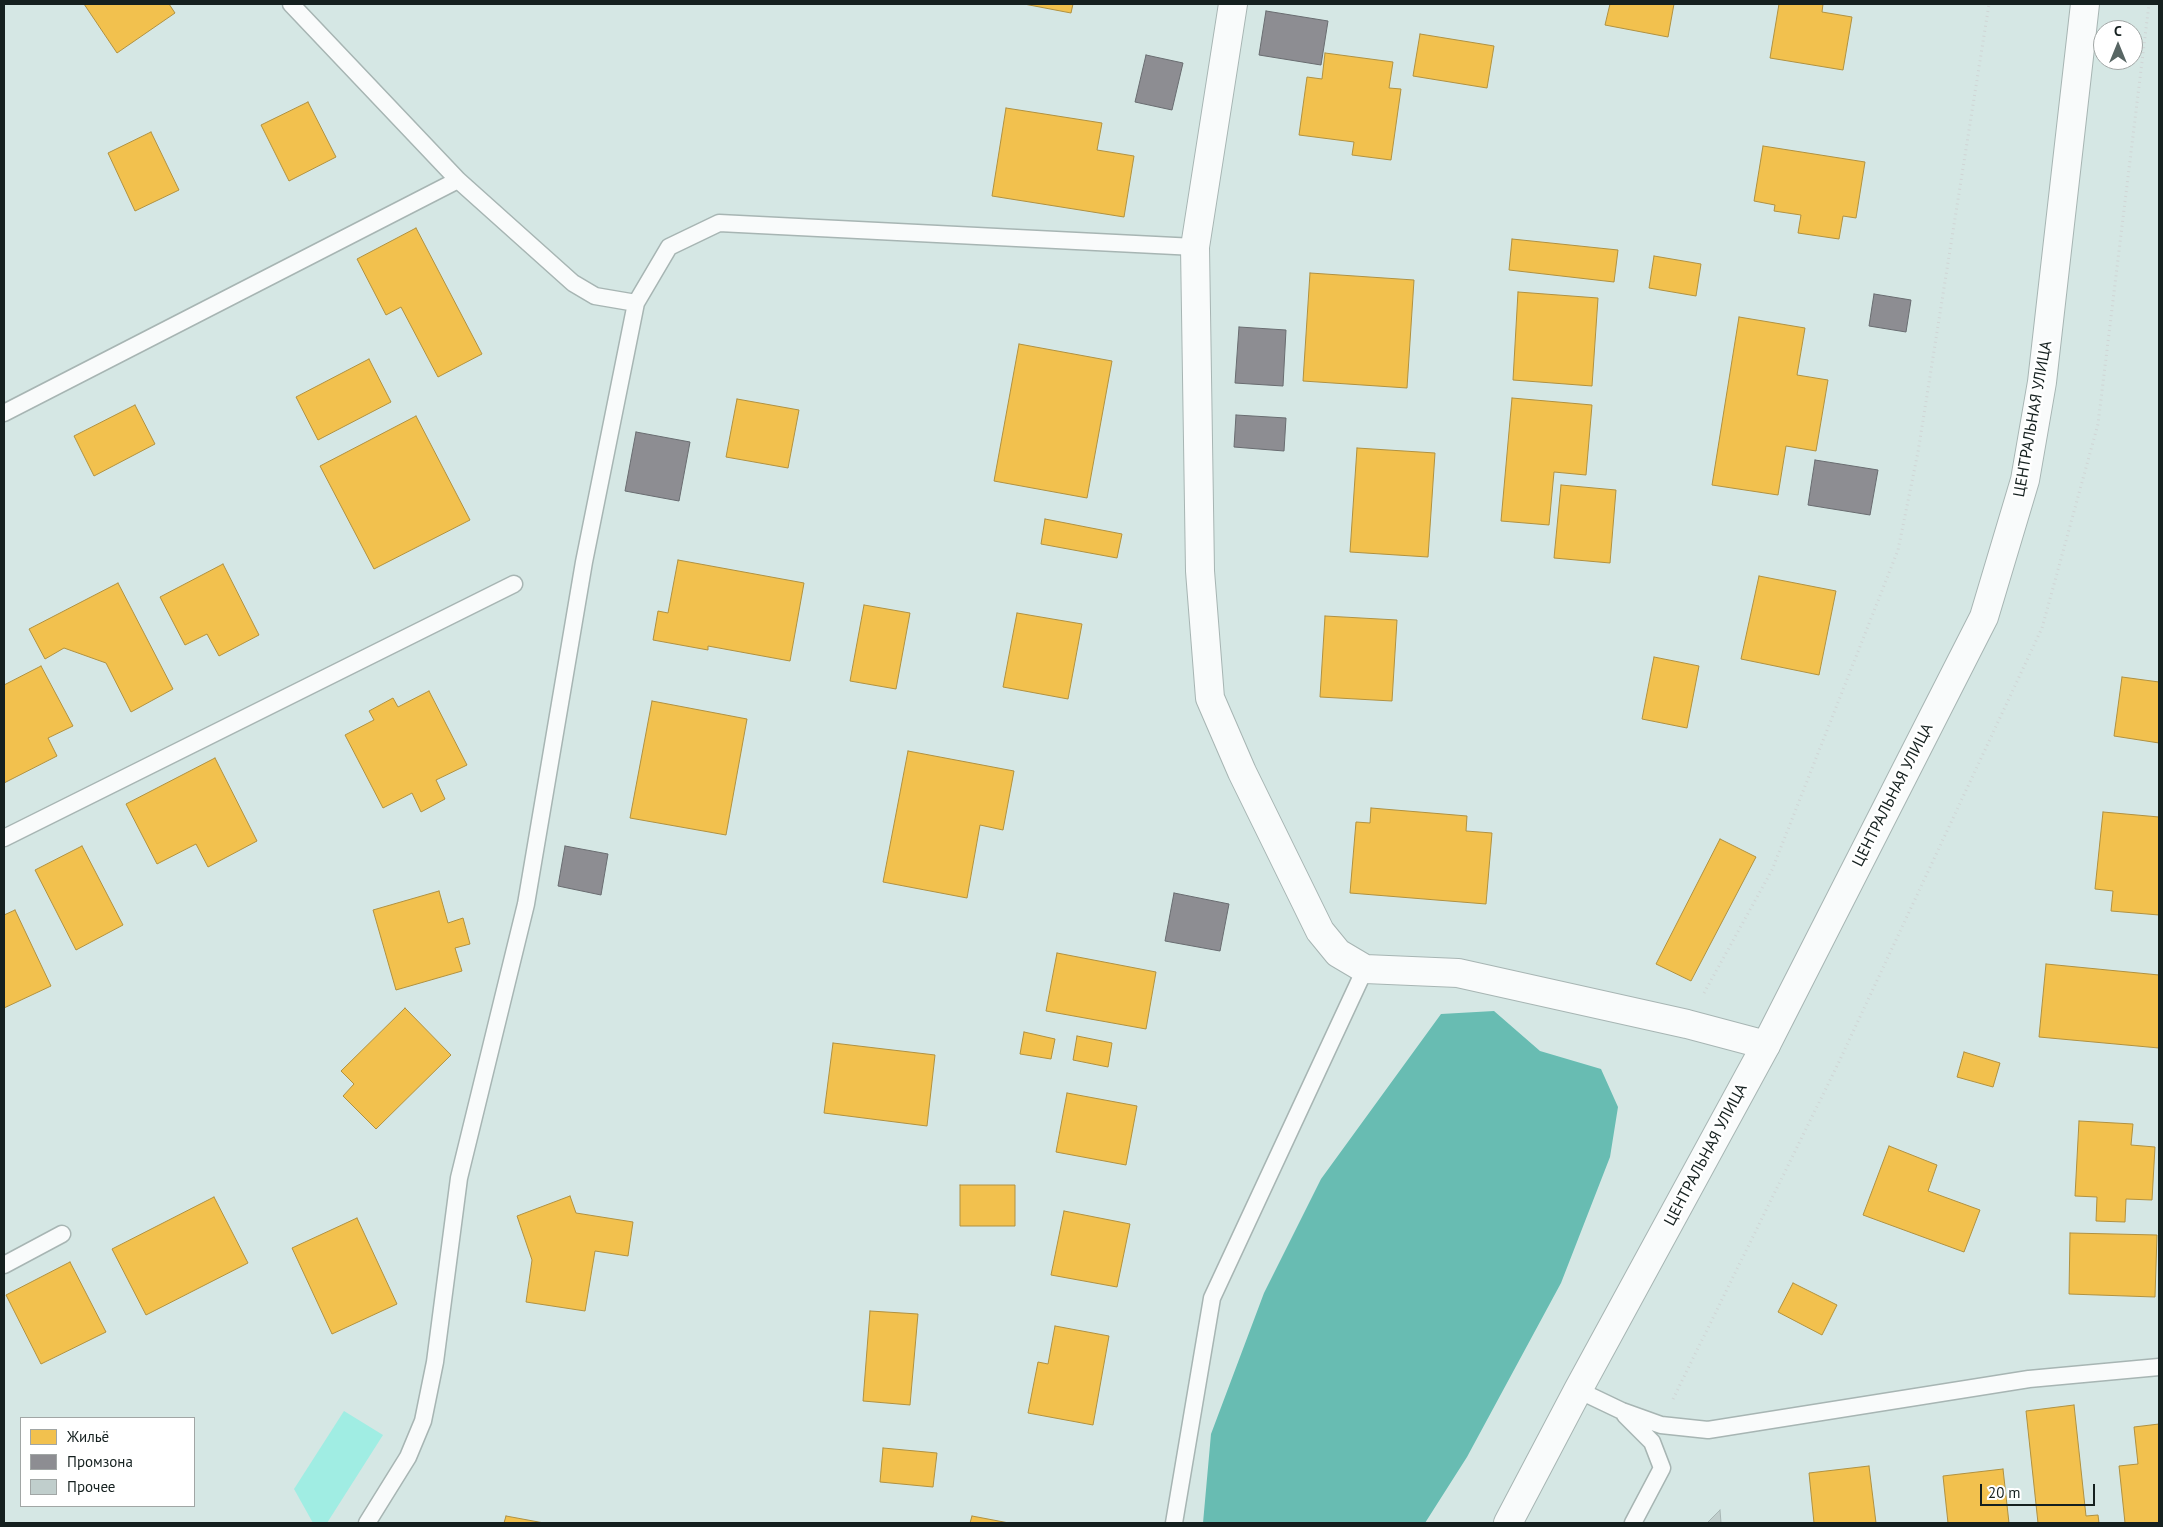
<!DOCTYPE html>
<html>
<head>
<meta charset="utf-8">
<style>
	body { margin:0 }
	#map { position:relative; width:2163px; height:1527px; overflow:hidden; background:#d5e7e4; font-family:"PT Sans",sans-serif }
	canvas { display:block }
	.frame { position:absolute; inset:0; border:5px solid #15201f; pointer-events:none }
	.legend { position:absolute; left:20px; top:1417px; width:175px; height:90px; box-sizing:border-box; background:#fff; border:1px solid #a1a6a5; margin:0; padding:6px 9px; list-style:none; font-size:15px; color:#15201f }
	.legend li { display:flex; align-items:center; gap:10px; height:25px }
	.legend b { width:25px; border:1px solid #a1a6a5 }
	.north { position:absolute; left:2093px; top:20px; width:50px; height:50px; box-sizing:border-box; background:#fff; border:1px solid #a1a6a5; border-radius:50%; rotate:0deg; font-size:14px; font-weight:700; line-height:20px; text-align:center; color:#15201f }
	.north::after { content:''; display:block; margin:auto; width:18px; height:22px; background:#586664; clip-path:polygon(50% 0,100% 100%,50% 72%,0 100%) }
	.scale { position:absolute; left:1980px; top:1484px; width:115px; height:22px; box-sizing:border-box; border:2px solid #15201f; border-top:0; padding-left:6px; font-size:15px; line-height:18px; white-space:nowrap; color:#15201f; -webkit-text-stroke:4px #fff; paint-order:stroke }
</style>
</head>
<body>
<div id="map">
<canvas width="2163" height="1527"></canvas>
<div class="frame"></div>
<ul class="legend">
<li><b style="height:14px;background:#f2c14e"></b>Жильё</li>
<li><b style="height:14px;background:#8d8d92"></b>Промзона</li>
<li><b style="height:14px;background:#c0cecc"></b>Прочее</li>
</ul>
<div class="north">С</div>
<div class="scale">20 m</div>
</div>
<script>
const c = document.querySelector('canvas').getContext('2d');
c.lineJoin = 'round';
function fillPath(path, color) { c.fillStyle = color; c.fill(path, 'evenodd'); }
const toPath = rows => new Path2D(rows.map(r => 'M' + r).join(''));
function strokePath(path, color, width, dash) { c.strokeStyle = color; c.lineWidth = width; c.lineCap = dash ? 'butt' : 'round'; c.setLineDash(dash || []); c.stroke(path); }
function label(font, color, halo, rows, align = 'center') {
  c.font = font + ' "PT Sans",sans-serif'; c.lineWidth = 5; c.setLineDash([]); c.textBaseline = 'middle'; c.strokeStyle = halo; c.fillStyle = color; for (const [text, x, y, turn = 0] of rows) {
    c.save(); c.translate(x, y); c.rotate((+turn || 0) * Math.PI / 180); c.textAlign = isNaN(turn) ? turn : align; if (halo) c.strokeText(text, 0, 0); c.fillText(text, 0, 0); c.restore();
  }
}
fillPath(toPath([
	[344,1411,383,1435,327,1523,313,1523,294,1489]
]), '#a0ede3');
fillPath(toPath([
	[1494,1011,1540,1051,1601,1069,1618,1107,1610,1157,1561,1283,1467,1457,1425,1523,1203,1523,1211,1434,1264,1293,1321,1179,1441,1014]
]), '#68bcb2');
const homes = toPath([
	[84,4,169,4,175,13,117,53,84,4],
	[1024,4,1073,4,1071,13,1024,4],
	[1610,4,1674,4,1668,37,1605,25,1610,4],
	[1779,4,1823,4,1822,12,1852,17,1843,70,1770,58,1779,4],
	[1420,34,1494,46,1487,88,1413,76,1420,34],
	[1325,53,1393,62,1389,88,1401,89,1391,160,1352,155,1354,142,1299,135,1307,77,1322,79,1325,53],
	[308,102,336,157,289,181,261,125,308,102],
	[1006,108,1102,123,1097,150,1134,156,1124,217,992,196,1006,108],
	[151,132,179,190,135,211,108,153,151,132],
	[1763,146,1865,162,1856,218,1843,216,1839,239,1798,233,1801,215,1774,211,1775,205,1754,201,1763,146],
	[416,228,482,354,438,377,401,307,386,315,357,259,416,228],
	[1512,239,1618,250,1614,282,1509,270,1512,239],
	[1654,256,1701,264,1696,296,1649,288,1654,256],
	[1310,273,1414,280,1407,388,1303,381,1310,273],
	[1518,292,1598,298,1592,386,1513,380,1518,292],
	[1739,317,1805,328,1797,375,1828,380,1816,451,1786,446,1778,495,1712,485,1739,317],
	[1019,344,1112,361,1087,498,994,481,1019,344],
	[369,359,391,402,318,440,296,397,369,359],
	[1512,398,1592,405,1586,475,1554,472,1549,525,1501,521,1512,398],
	[737,399,799,410,788,468,726,457,737,399],
	[135,405,155,444,94,476,74,436,135,405],
	[416,416,470,520,374,569,320,466,416,416],
	[1357,448,1435,453,1428,557,1350,552,1357,448],
	[1561,485,1616,490,1610,563,1554,558,1561,485],
	[1045,519,1122,534,1117,558,1041,544,1045,519],
	[678,560,804,583,790,661,708,646,708,650,653,640,658,611,668,613,678,560],
	[223,564,259,635,219,656,207,634,185,645,160,597,223,564],
	[1759,576,1836,591,1819,675,1741,659,1759,576],
	[118,583,173,689,131,712,106,663,64,648,45,659,29,629,118,583],
	[864,605,910,613,896,689,850,681,864,605],
	[1017,613,1082,624,1068,699,1003,687,1017,613],
	[1325,616,1397,620,1392,701,1320,697,1325,616],
	[1654,657,1699,666,1687,728,1642,719,1654,657],
	[41,666,73,726,48,738,57,756,4,783,4,685,41,666],
	[2122,677,2159,682,2159,743,2114,736,2122,677],
	[429,691,467,765,436,780,445,799,421,812,412,793,383,808,345,735,374,720,369,711,393,698,398,707,429,691],
	[652,701,747,719,726,835,630,818,652,701],
	[908,751,1014,771,1003,830,980,825,967,898,883,882,908,751],
	[215,758,257,841,208,867,196,844,157,864,126,804,215,758],
	[1371,808,1467,816,1466,831,1492,833,1486,904,1350,893,1356,822,1370,823,1371,808],
	[2103,812,2159,817,2159,915,2111,911,2113,891,2095,889,2103,812],
	[1720,839,1756,857,1691,981,1656,964,1720,839],
	[82,846,123,925,76,950,35,870,82,846],
	[439,891,448,923,463,918,470,944,455,948,462,971,396,990,373,910,439,891],
	[15,910,51,986,4,1008,4,915,15,910],
	[1057,953,1156,972,1146,1029,1046,1011,1057,953],
	[2046,964,2159,975,2159,1048,2039,1037,2046,964],
	[405,1008,451,1055,376,1129,343,1096,354,1084,341,1071,405,1008],
	[1024,1032,1055,1039,1051,1059,1020,1054,1024,1032],
	[1077,1036,1112,1043,1108,1067,1073,1060,1077,1036],
	[833,1043,935,1055,927,1126,824,1113,833,1043],
	[1964,1052,2000,1063,1993,1087,1957,1077,1964,1052],
	[1067,1093,1137,1106,1126,1165,1056,1152,1067,1093],
	[2079,1121,2133,1124,2131,1145,2155,1147,2152,1200,2126,1199,2125,1222,2096,1221,2097,1197,2075,1196,2079,1121],
	[1889,1146,1937,1165,1928,1191,1980,1210,1964,1252,1863,1215,1889,1146],
	[960,1185,1015,1185,1015,1226,960,1226,960,1185],
	[570,1196,576,1213,633,1222,628,1256,595,1251,585,1311,526,1302,532,1260,517,1216,570,1196],
	[214,1197,248,1263,146,1315,112,1249,214,1197],
	[1064,1211,1130,1224,1117,1287,1051,1275,1064,1211],
	[357,1218,397,1304,332,1334,292,1248,357,1218],
	[2070,1233,2157,1235,2155,1297,2069,1294,2070,1233],
	[70,1262,106,1332,41,1364,6,1295,70,1262],
	[1793,1283,1837,1305,1822,1335,1778,1312,1793,1283],
	[870,1311,918,1314,910,1405,863,1401,870,1311],
	[1055,1326,1109,1336,1093,1425,1028,1413,1038,1362,1048,1364,1055,1326],
	[2074,1405,2086,1516,2098,1515,2099,1523,2038,1523,2026,1411,2074,1405],
	[2159,1424,2159,1523,2125,1523,2119,1466,2138,1464,2134,1427,2159,1424],
	[883,1448,937,1453,933,1487,880,1482,883,1448],
	[1869,1466,1876,1523,1814,1523,1809,1473,1869,1466],
	[2003,1469,2009,1523,1948,1523,1943,1476,2003,1469],
	[506,1516,544,1523,504,1523,506,1516],
	[972,1516,1009,1523,970,1523,972,1516]
]);
fillPath(homes, '#f2c14e');
strokePath(homes, '#b09140', 1);
const industry = toPath([
	[1266,11,1328,21,1321,65,1259,55,1266,11],
	[1146,55,1183,63,1172,110,1135,102,1146,55],
	[1874,294,1911,300,1906,332,1869,326,1874,294],
	[1239,327,1286,330,1283,386,1235,383,1239,327],
	[1236,415,1286,418,1284,451,1234,447,1236,415],
	[636,432,690,442,679,501,625,491,636,432],
	[1815,460,1878,470,1870,515,1808,505,1815,460],
	[565,846,608,854,601,895,558,886,565,846],
	[1174,893,1229,904,1220,951,1165,941,1174,893]
]);
fillPath(industry, '#8d8d92');
strokePath(industry, '#696c70', 1);
const building = toPath([
	[1720,1510,1721,1523,1707,1523,1720,1510]
]);
fillPath(building, '#c0cecc');
strokePath(building, '#a8b6b4', 1);
const service = toPath([
	[291,4,458,180,573,283,595,296,636,303],
	[4,413,458,180],
	[4,838,514,584],
	[4,1265,62,1234],
	[1578,1390,1622,1411,1661,1425,1708,1430,2029,1379,2159,1367],
	[1625,1415,1652,1442,1662,1468,1633,1523],
	[367,1523,408,1457,423,1421,435,1362,459,1178,526,904,584,562,636,303,669,247,719,223,1195,247],
	[1174,1523,1212,1298,1365,969]
]);
const minor = toPath([
	[1233,4,1195,247,1200,571,1210,698,1242,772,1320,931,1338,953,1365,969,1458,973,1687,1024,1766,1045]
]);
const secondary = toPath([
	[1508,1523,1578,1390,1766,1045,1984,617,2025,480,2042,382,2085,4]
]);
strokePath(service, '#a7b5b3', 19);
strokePath(minor, '#a7b5b3', 30);
strokePath(secondary, '#a7b5b3', 30);
strokePath(toPath([
	[1704,993,1772,870,1898,550,1918,452,1989,4],
	[1673,1399,1837,1066,2042,628,2098,424,2149,4]
]), '#d0d5d5', 3, [1, 4]);
strokePath(service, '#f9fbfb', 16);
strokePath(minor, '#f9fbfb', 28);
strokePath(secondary, '#f9fbfb', 28);
label('16px', '#15201f', '#fff', [
	["ЦЕНТРАЛЬНАЯ УЛИЦА",2033,419,-80],
	["ЦЕНТРАЛЬНАЯ УЛИЦА",1893,795,-63],
	["ЦЕНТРАЛЬНАЯ УЛИЦА",1706,1155,-62]
]);
</script>
</body>
</html>
